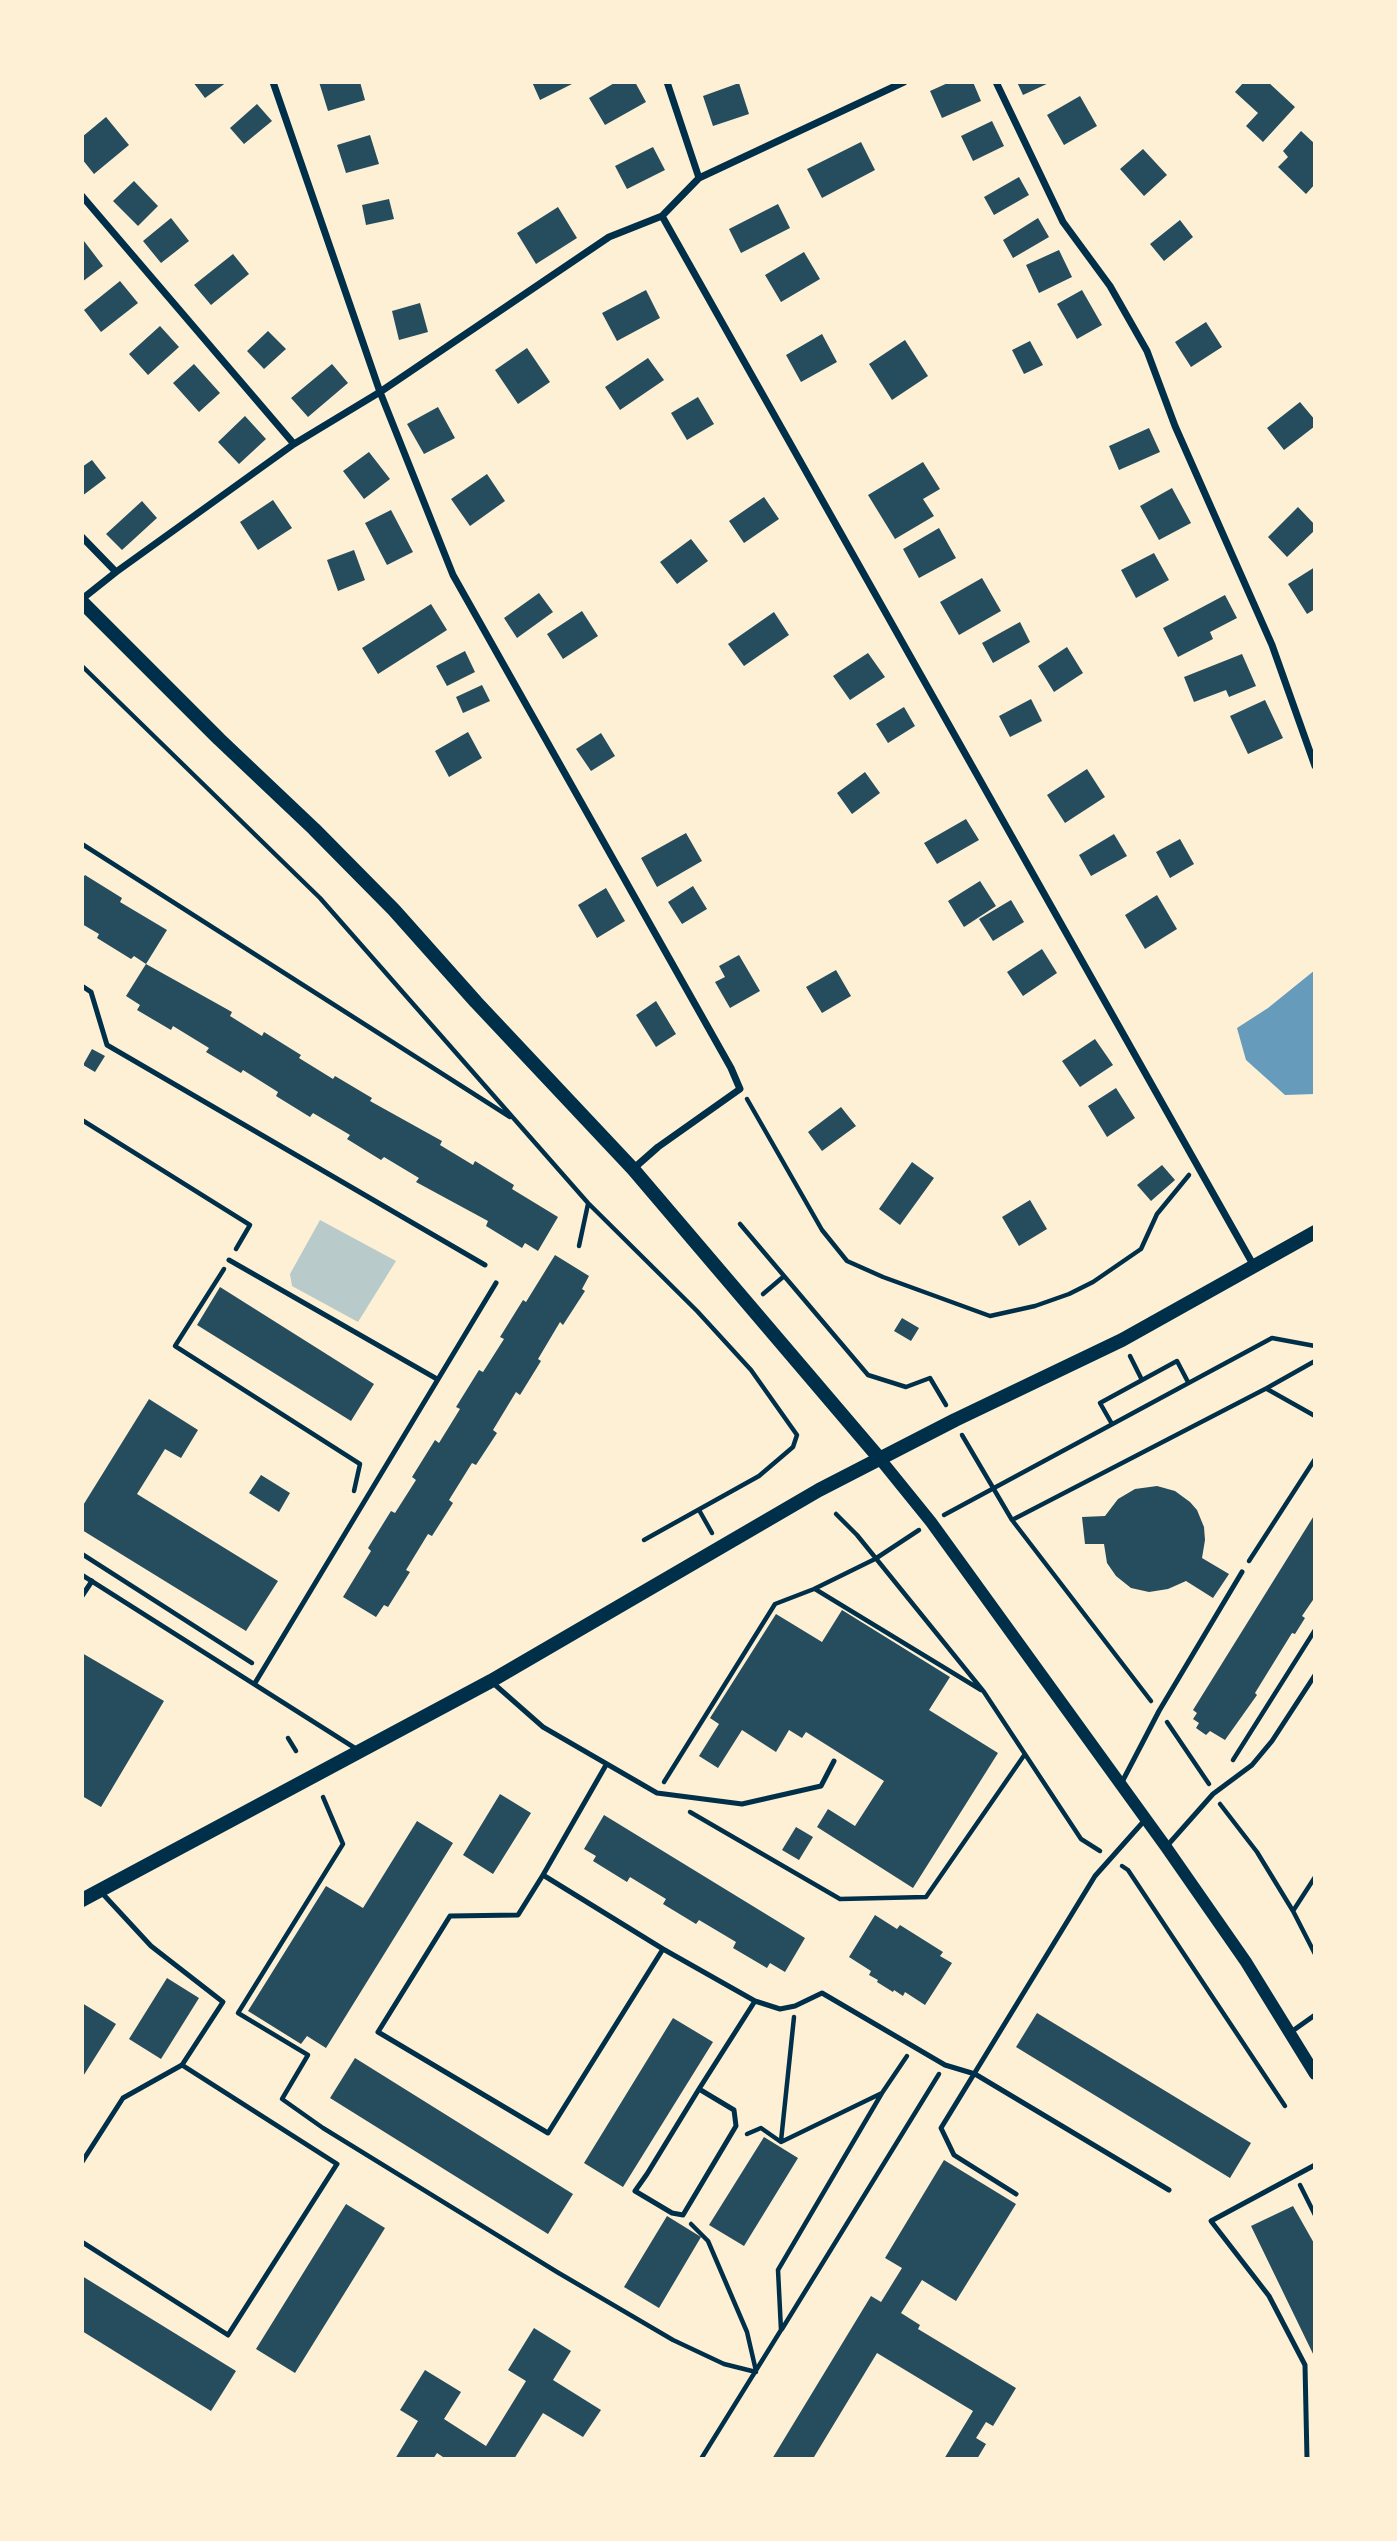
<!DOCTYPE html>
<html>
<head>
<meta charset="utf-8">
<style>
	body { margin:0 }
	#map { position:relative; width:1397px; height:2541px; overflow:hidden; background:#fdf0d5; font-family:Roboto,sans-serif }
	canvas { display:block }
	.frame { position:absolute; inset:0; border:84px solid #fdf0d5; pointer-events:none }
</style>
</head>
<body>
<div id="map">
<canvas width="1397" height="2541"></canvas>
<div class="frame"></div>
</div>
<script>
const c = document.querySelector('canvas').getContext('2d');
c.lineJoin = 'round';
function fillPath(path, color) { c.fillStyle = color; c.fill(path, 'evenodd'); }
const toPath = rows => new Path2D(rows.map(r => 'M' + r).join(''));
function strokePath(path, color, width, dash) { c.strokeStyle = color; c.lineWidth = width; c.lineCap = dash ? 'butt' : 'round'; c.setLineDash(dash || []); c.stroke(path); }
fillPath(toPath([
	[320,1220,396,1261,358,1322,292,1286,290,1274]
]), '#b9caca');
fillPath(toPath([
	[1315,970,1315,1094,1285,1095,1246,1060,1237,1028,1268,1008]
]), '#669bbc');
fillPath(toPath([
	[193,82,227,82,205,98],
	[319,82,360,82,365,100,328,111],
	[532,82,576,82,540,100],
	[616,82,635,82,646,102,605,125,589,98],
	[950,82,973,82,981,101,942,118,930,91],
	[1017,82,1051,82,1023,95],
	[1244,82,1268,82,1295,107,1263,142,1246,126,1258,113,1235,92],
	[739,83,749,114,713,126,703,96],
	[1080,96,1097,126,1064,145,1047,115],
	[257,104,272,121,244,144,230,128],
	[106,117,129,145,94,174,82,159,82,137],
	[992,121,1004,146,973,161,961,136],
	[1301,131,1315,144,1315,184,1306,194,1278,167,1288,157,1283,151],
	[370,135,379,164,346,173,337,145],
	[861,142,875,170,822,198,807,169],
	[653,147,665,170,627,189,615,166],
	[1143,149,1167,175,1144,196,1120,169],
	[1019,177,1029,195,994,215,984,197],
	[134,181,158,206,138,226,113,201],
	[389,199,394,219,366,225,362,205],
	[778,204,790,228,741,253,729,229],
	[558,207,577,238,536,264,517,233],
	[171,218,189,241,161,263,143,241],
	[1038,218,1049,237,1013,258,1003,240],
	[1180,220,1193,237,1164,261,1150,244],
	[84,241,103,266,82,282,82,242],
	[1059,250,1072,277,1039,293,1026,265],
	[804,252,820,279,781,302,765,275],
	[233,254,249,274,211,305,194,285],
	[120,281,138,303,101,332,84,310],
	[646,290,660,318,617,341,602,313],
	[1082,290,1102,325,1077,339,1057,304],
	[420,303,428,332,399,340,392,311],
	[1206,322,1222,347,1191,367,1175,342],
	[160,326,179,347,148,375,129,354],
	[268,331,286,349,264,369,247,351],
	[822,334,837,362,801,382,786,355],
	[905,340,928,376,892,400,869,364],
	[1030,341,1043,365,1024,374,1012,350],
	[527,348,550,382,518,404,495,370],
	[648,358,664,380,620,410,605,387],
	[194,364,220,393,199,412,173,383],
	[332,364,348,383,308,417,291,398],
	[698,397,714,424,687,440,671,413],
	[1300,402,1315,420,1315,426,1284,450,1267,428],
	[438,407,455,438,424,454,407,424],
	[245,416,266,439,239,464,218,442],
	[1149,428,1160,452,1119,470,1109,446],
	[369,452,390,479,364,499,343,471],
	[92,460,106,478,82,496,82,467],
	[923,462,940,489,923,499,934,516,895,539,868,495],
	[487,474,505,501,470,526,451,499],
	[1172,488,1191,523,1159,540,1140,506],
	[764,497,779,519,744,543,729,521],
	[273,500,292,528,258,550,240,522],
	[142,501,157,518,122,550,106,534],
	[1298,507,1315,525,1315,530,1287,557,1268,537],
	[391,510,413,552,387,565,365,523],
	[939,528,956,558,919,578,903,549],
	[691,539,708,561,677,584,660,562],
	[354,550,365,580,338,591,327,560],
	[1154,553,1169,580,1136,598,1121,570],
	[1315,567,1315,609,1307,614,1288,584],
	[982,578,1001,611,959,635,940,602],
	[539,593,553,612,517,638,504,618],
	[1225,595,1237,618,1210,632,1213,639,1178,657,1163,628],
	[431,604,447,630,378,674,362,648],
	[582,611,598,636,563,659,547,634],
	[774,612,789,635,744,666,728,644],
	[1020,622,1030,642,993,663,982,643],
	[1067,647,1083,673,1054,692,1038,666],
	[465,651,475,672,447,686,436,666],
	[868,653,885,677,850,700,833,676],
	[1242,654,1256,686,1229,697,1226,690,1194,702,1184,677],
	[482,685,490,701,463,713,456,697],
	[1031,699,1042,721,1010,737,999,716],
	[1265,700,1283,738,1248,754,1230,716],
	[904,707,915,726,888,743,876,724],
	[468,732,482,758,449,777,435,751],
	[601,733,615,756,591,771,576,749],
	[1087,769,1105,797,1065,823,1047,795],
	[865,772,880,793,852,814,837,793],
	[966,819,979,840,937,864,924,843],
	[686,833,702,861,657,887,641,858],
	[1114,834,1127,856,1091,876,1079,855],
	[1180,839,1194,864,1170,878,1156,852],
	[85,875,122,898,120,902,167,930,146,964,134,956,131,959,97,938,99,934,82,924,82,879],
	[980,881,996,906,964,927,948,901],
	[693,886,707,909,682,924,668,902],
	[606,888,625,921,597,938,578,905],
	[1157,895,1177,929,1145,949,1125,915],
	[1011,900,1024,922,993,941,979,919],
	[1042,949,1057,973,1023,996,1007,972],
	[739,955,760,991,730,1008,715,982,725,977,719,966],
	[146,964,232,1012,230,1016,262,1036,264,1032,301,1055,299,1058,333,1079,335,1076,372,1098,370,1101,442,1141,440,1145,473,1165,475,1161,514,1185,512,1189,558,1217,538,1251,525,1243,522,1248,486,1226,488,1221,416,1182,419,1178,384,1157,381,1160,347,1139,350,1135,313,1113,310,1117,276,1096,278,1092,243,1070,241,1073,206,1052,209,1048,173,1026,171,1030,137,1010,140,1005,126,996],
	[836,970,851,996,822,1013,806,987],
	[656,1001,676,1034,656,1047,636,1015],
	[1095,1039,1113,1065,1080,1087,1062,1061],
	[92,1049,105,1056,95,1072,83,1065],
	[1116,1088,1135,1118,1107,1137,1088,1106],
	[841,1107,856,1126,822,1151,808,1132],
	[912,1162,934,1178,900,1225,879,1209],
	[1162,1165,1175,1180,1151,1201,1137,1185],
	[1030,1200,1047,1229,1019,1246,1002,1217],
	[555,1255,589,1276,582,1289,585,1291,563,1325,560,1322,538,1359,541,1361,520,1395,516,1392,493,1430,497,1433,476,1465,472,1463,449,1500,453,1503,432,1536,428,1534,406,1570,410,1572,388,1607,384,1605,376,1617,343,1597,371,1551,368,1548,391,1511,395,1513,416,1480,412,1477,435,1440,439,1443,460,1409,456,1407,479,1370,483,1372,504,1339,500,1337,523,1300,526,1302],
	[220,1287,374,1384,351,1421,197,1325],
	[902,1318,919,1328,911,1341,894,1331],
	[149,1399,198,1430,181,1458,165,1449,137,1494,278,1581,246,1631,82,1530,82,1507],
	[261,1475,290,1493,279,1512,249,1493],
	[1157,1486,1175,1491,1190,1502,1197,1510,1204,1527,1205,1540,1202,1558,1229,1574,1213,1598,1186,1581,1168,1589,1149,1592,1131,1588,1116,1576,1107,1563,1104,1544,1085,1544,1082,1517,1105,1516,1118,1499,1135,1489],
	[1315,1514,1315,1597,1302,1616,1305,1618,1295,1634,1292,1633,1255,1693,1257,1695,1225,1740,1210,1731,1206,1735,1196,1728,1199,1723,1193,1719,1197,1713,1193,1710],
	[842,1610,950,1677,929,1710,998,1753,913,1888,817,1827,828,1809,855,1826,884,1781,806,1732,802,1738,789,1730,776,1752,742,1730,718,1768,699,1756,719,1724,710,1718,776,1614,822,1642],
	[82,1653,164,1701,101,1807,82,1796],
	[500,1794,531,1813,493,1874,463,1855],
	[604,1815,805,1938,785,1972,770,1963,767,1968,733,1948,736,1942,699,1920,696,1924,663,1904,666,1899,630,1877,627,1882,593,1861,596,1856,584,1849],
	[417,1821,453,1843,326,2048,307,2036,301,2044,248,2011,326,1886,363,1908],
	[796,1827,813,1837,799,1860,782,1850],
	[875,1915,897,1929,900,1925,943,1952,940,1956,952,1963,925,2005,905,1992,903,1996,894,1990,893,1992,877,1982,878,1980,869,1975,871,1971,849,1957],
	[167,1978,199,1998,161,2059,129,2039],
	[82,2003,116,2024,82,2078],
	[1037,2013,1251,2143,1230,2178,1016,2047],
	[673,2018,713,2042,623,2187,584,2163],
	[355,2058,573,2194,548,2234,330,2098],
	[764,2137,798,2158,744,2246,709,2225],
	[944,2160,1016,2204,956,2301,922,2280,901,2313,920,2325,918,2329,1016,2388,993,2426,986,2422,976,2438,986,2444,977,2459,944,2459,973,2411,877,2353,814,2457,818,2459,772,2459,871,2296,881,2302,902,2268,885,2258],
	[346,2204,385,2228,295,2373,256,2349],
	[1293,2206,1315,2245,1315,2358,1251,2226],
	[667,2216,701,2237,659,2308,624,2287],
	[82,2276,236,2371,211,2411,82,2331],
	[534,2328,571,2351,553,2380,601,2410,583,2437,543,2413,514,2459,446,2459,437,2453,433,2459,395,2459,418,2421,400,2410,425,2370,461,2392,444,2419,486,2446,526,2381,508,2370]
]), '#264d5e');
strokePath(toPath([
	[82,666,320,898,588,1203,697,1311,751,1370,797,1435,793,1447,759,1476,644,1540],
	[82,844,510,1117],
	[747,1099,822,1230,847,1261,883,1277,990,1316,1035,1306,1069,1294,1093,1282,1141,1249,1157,1214,1189,1175],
	[82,1120,250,1225,236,1249],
	[740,1224,868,1375,906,1387,930,1378,946,1405],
	[579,1246,588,1204],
	[224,1269,175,1346,360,1464,354,1491],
	[763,1294,783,1277],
	[1130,1356,1142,1380],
	[1267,1389,1315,1416],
	[1112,1424,1100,1403,1177,1361,1188,1382],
	[962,1435,1012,1520,1151,1701],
	[699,1510,712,1533],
	[836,1514,857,1535,984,1692,1081,1839,1100,1851],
	[944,1515,1272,1338,1315,1346],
	[1012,1520,1267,1388,1315,1361],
	[82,1554,252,1663],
	[1249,1561,1315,1459],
	[815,1589,981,1690],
	[1167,1722,1209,1784],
	[288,1738,296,1751],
	[1233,1760,1315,1630],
	[664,1782,775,1604,814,1589,875,1559,919,1530],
	[323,1797,343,1844,238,2013,308,2055,282,2099,323,2128,557,2272,673,2340,724,2364,756,2372],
	[1220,1804,1257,1852,1293,1911,1315,1954],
	[690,1812,840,1899,926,1897,1025,1754],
	[1122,1866,1128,1870,1285,2106],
	[1293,1911,1315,1877],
	[747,2134,761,2128,781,2142,882,2093],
	[781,2141,794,2017],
	[1300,2185,1315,2215],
	[691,2224,708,2241,747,2332,756,2371],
	[782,2329,939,2074],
	[701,2459,781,2330,778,2270,882,2093,907,2056]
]), '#003049', 4.5);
strokePath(toPath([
	[82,986,91,992,107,1045,485,1265],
	[229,1260,437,1379],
	[82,1575,358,1750],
	[82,1596,92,1581],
	[255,1683,496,1283],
	[493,1683,543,1727,657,1793,742,1804,821,1786,834,1761],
	[1122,1782,1159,1711,1242,1572],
	[1166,1847,1213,1794,1252,1765,1272,1741,1315,1675],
	[543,1875,606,1765],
	[663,1949,548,2133,378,2032,450,1916,518,1915,543,1875,663,1949,755,2001,780,2009,795,2006,822,1993,945,2065,975,2074,1169,2190],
	[1291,2032,1315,2015],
	[699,2089,734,2110,736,2126,683,2215,672,2213,635,2191,647,2174,699,2089,755,2001],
	[82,2162,123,2098,182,2065,223,2002,151,1946,102,1893],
	[1016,2194,954,2155,941,2128,1095,1876,1144,1821],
	[82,2242,228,2335,337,2164,182,2065],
	[1307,2459,1305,2365,1269,2296,1211,2221,1315,2165]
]), '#003049', 5);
strokePath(toPath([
	[273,82,380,392,453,575,731,1068,740,1089,658,1147,633,1169],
	[667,82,699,178],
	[996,82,1063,222,1110,286,1147,351,1175,426,1272,645,1315,766],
	[82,196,294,444],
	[662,216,1254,1266],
	[82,537,116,572],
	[82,599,116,572,294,444,380,392,609,237,662,216,699,178,904,82]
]), '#003049', 7);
strokePath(toPath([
	[880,1459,931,1522,1166,1847,1246,1962,1315,2074]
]), '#003049', 12);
strokePath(toPath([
	[82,602,219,739,314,829,394,910,476,1002,633,1169,880,1459],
	[82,1900,491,1681,819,1490,955,1420,1122,1340,1315,1232]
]), '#003049', 14);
</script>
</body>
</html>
